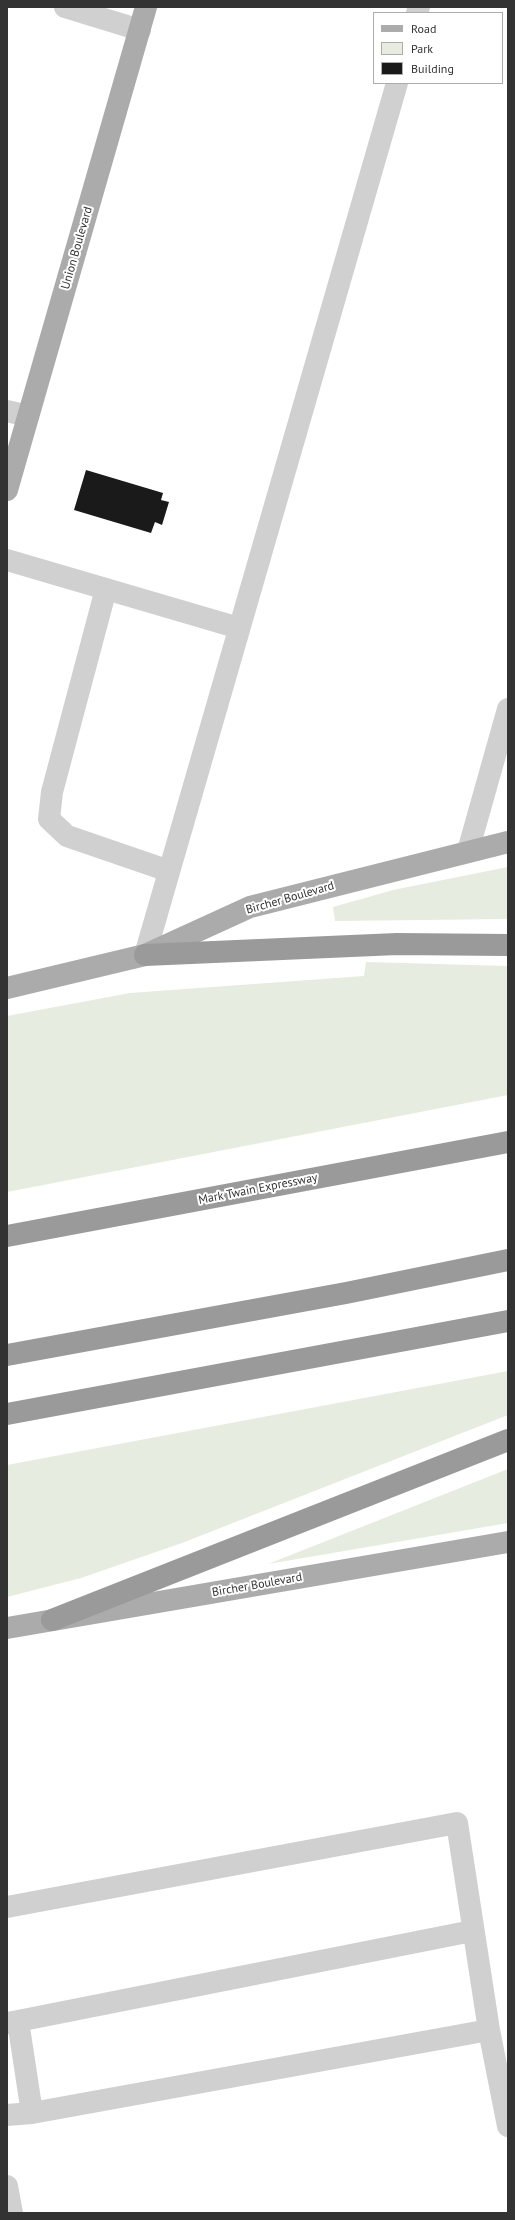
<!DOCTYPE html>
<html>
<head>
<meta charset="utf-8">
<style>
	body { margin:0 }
	#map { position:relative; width:515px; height:2220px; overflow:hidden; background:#fff; font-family:"PT Sans",sans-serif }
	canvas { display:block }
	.frame { position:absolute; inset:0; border:8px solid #333; pointer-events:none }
	.legend { position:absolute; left:373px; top:12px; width:130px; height:72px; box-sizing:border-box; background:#fff; border:1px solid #adadad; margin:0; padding:5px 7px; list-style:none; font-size:12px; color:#333 }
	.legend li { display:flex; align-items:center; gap:8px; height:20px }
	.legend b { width:20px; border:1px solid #adadad }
</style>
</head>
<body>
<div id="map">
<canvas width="515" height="2220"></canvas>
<div class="frame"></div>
<ul class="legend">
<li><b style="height:5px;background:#ababab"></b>Road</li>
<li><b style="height:11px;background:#e6ecdf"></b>Park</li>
<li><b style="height:11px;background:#1a1a1a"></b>Building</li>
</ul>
</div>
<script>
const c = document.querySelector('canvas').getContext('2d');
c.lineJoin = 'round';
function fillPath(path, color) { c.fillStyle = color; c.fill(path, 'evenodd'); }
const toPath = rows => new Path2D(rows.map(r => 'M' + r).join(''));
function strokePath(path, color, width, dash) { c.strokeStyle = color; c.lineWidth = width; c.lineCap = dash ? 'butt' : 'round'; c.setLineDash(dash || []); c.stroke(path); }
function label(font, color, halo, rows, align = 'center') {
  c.font = font + ' "PT Sans",sans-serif'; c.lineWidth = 4; c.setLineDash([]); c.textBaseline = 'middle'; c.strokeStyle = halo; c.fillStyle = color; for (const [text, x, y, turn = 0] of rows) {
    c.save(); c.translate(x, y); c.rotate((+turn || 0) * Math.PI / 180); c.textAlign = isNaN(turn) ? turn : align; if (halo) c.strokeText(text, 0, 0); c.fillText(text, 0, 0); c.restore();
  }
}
fillPath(toPath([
	[508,867,508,919,335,921,333,907,393,890],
	[366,962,508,966,508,1095,7,1192,7,1016,130,993,364,976],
	[508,1371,508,1415,182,1543,81,1578,7,1597,7,1465],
	[508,1469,508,1523,268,1564]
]), '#e6ecdf');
fillPath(toPath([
	[86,470,163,493,161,500,169,502,162,525,155,522,151,533,74,510]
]), '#1a1a1a');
strokePath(toPath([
	[65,7,140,30],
	[417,13,419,7],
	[7,411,28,416],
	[7,560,239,628],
	[106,589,52,792,49,819,67,836,169,871],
	[468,851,508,709],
	[145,955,397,83],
	[7,1907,457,1823,489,2030,32,2113,7,2115],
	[18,2021,472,1931],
	[7,2023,18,2021,32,2113],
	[489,2030,508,2126],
	[7,2186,12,2213]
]), '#d0d0d0', 22);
strokePath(toPath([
	[7,490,146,7],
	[7,988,145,955,250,907,508,842],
	[7,1628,508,1542]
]), '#ababab', 22);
strokePath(toPath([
	[145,955,397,944,508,945],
	[7,1236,508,1142],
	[7,1355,346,1293,508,1260],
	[7,1414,508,1321],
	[52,1620,508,1440]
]), '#9a9a9a', 22);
label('12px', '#333', '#fff', [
	["Union Boulevard",77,248,-74],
	["Bircher Boulevard",290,898,-16],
	["Mark Twain Expressway",258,1189,-11],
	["Bircher Boulevard",257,1585,-10]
]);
</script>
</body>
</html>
